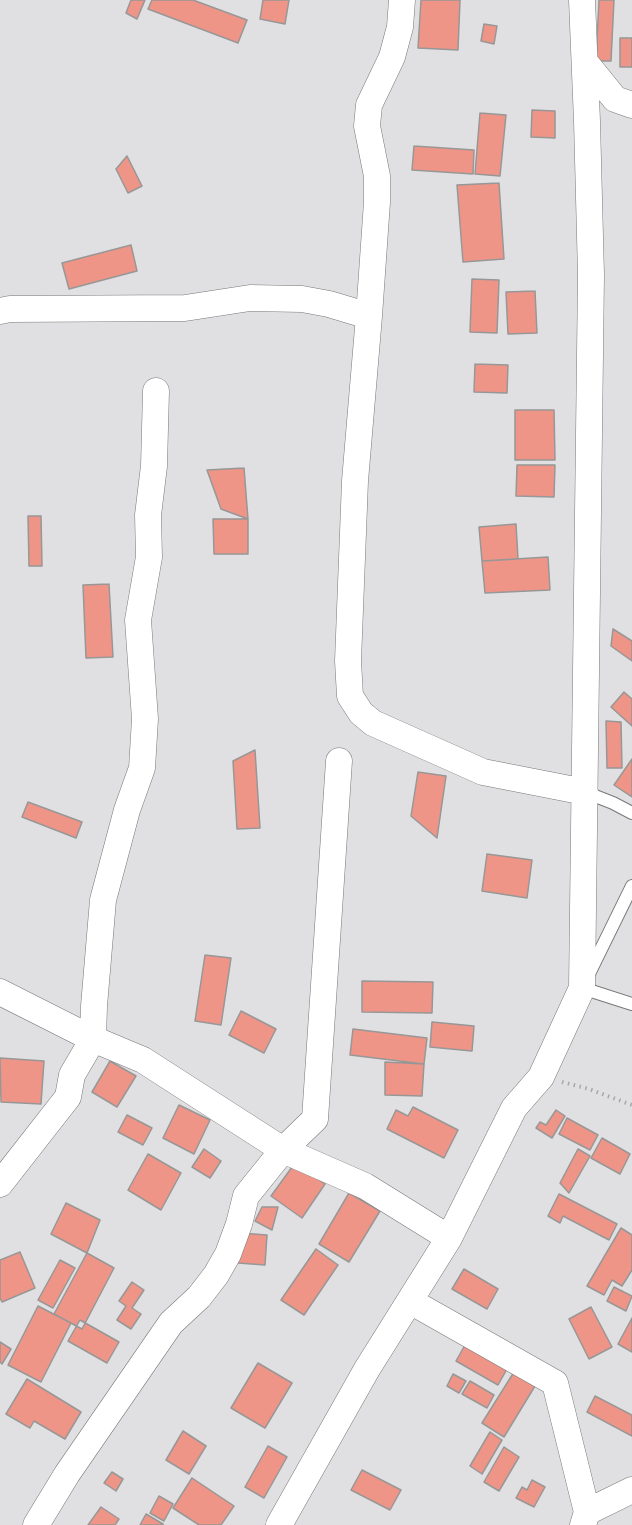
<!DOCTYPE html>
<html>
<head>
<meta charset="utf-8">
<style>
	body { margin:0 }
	canvas { display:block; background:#e0e0e2 }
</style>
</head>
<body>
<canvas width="632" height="1525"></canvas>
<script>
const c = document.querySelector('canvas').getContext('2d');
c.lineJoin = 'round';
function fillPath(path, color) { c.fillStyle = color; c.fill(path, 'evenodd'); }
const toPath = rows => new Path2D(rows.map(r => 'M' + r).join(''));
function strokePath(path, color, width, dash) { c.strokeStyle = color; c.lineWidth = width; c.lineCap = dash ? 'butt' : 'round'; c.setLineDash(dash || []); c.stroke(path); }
const building = toPath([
	[131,0,145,0,137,19,126,13,131,0],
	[152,0,193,0,247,20,238,43,148,9,152,0],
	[263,0,289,0,285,24,260,19,263,0],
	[421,0,460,0,458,50,418,48,421,0],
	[599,0,614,0,611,61,596,61,599,0],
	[484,24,497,26,494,44,481,41,484,24],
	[620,38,632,38,632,67,620,67,620,38],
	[532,110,555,111,555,138,531,137,532,110],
	[480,113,506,115,500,176,475,174,480,113],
	[414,146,474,150,473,174,412,170,414,146],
	[127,156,142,186,128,193,116,169,127,156],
	[499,183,504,259,463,262,457,185,499,183],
	[131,245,137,271,69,289,62,263,131,245],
	[472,279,499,280,497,333,470,332,472,279],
	[535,291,537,333,508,334,506,292,535,291],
	[475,364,508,365,507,393,474,392,475,364],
	[515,410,554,410,555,460,515,460,515,410],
	[517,465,555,465,554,497,516,496,517,465],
	[244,468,248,519,221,509,207,470,244,468],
	[28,516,41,516,42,566,29,566,28,516],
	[213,519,248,519,248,554,214,554,213,519],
	[516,524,518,559,482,561,479,527,516,524],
	[548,557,550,590,485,593,482,561,548,557],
	[109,584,113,657,86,658,83,585,109,584],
	[613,629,632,641,632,661,611,646,613,629],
	[624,692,632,699,632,726,611,707,624,692],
	[606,721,621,722,622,768,607,768,606,721],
	[255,750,260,828,237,829,233,761,255,750],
	[632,759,632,797,614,785,632,759],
	[418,772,446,776,437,838,411,816,418,772],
	[28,802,82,822,76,838,22,817,28,802],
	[487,854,532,860,527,898,482,891,487,854],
	[205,955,231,958,221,1025,195,1021,205,955],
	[362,981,433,982,432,1013,362,1012,362,981],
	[241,1011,276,1029,264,1053,229,1035,241,1011],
	[432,1022,474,1026,472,1051,430,1047,432,1022],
	[353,1029,427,1038,424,1064,350,1055,353,1029],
	[0,1058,44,1061,41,1104,1,1102,0,1058],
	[110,1061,136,1076,117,1107,92,1092,110,1061],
	[385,1062,424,1064,422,1096,385,1095,385,1062],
	[179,1105,210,1120,194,1154,163,1138,179,1105],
	[413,1107,458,1130,444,1158,387,1129,396,1110,408,1116,413,1107],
	[556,1110,565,1116,552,1138,536,1128,540,1122,546,1125,556,1110],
	[127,1115,152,1128,143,1145,118,1132,127,1115],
	[567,1118,598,1135,590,1150,559,1134,567,1118],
	[602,1138,630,1154,620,1174,591,1158,602,1138],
	[204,1149,221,1161,210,1178,192,1167,204,1149],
	[578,1149,590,1156,569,1193,560,1183,578,1149],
	[148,1154,181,1173,161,1210,128,1190,148,1154],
	[295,1163,325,1184,302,1218,271,1196,295,1163],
	[349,1193,380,1211,349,1262,319,1244,349,1193],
	[559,1194,617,1224,609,1240,563,1216,560,1223,548,1216,559,1194],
	[66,1203,100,1220,87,1253,51,1234,66,1203],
	[262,1207,278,1207,272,1230,255,1221,262,1207],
	[621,1228,632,1235,632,1270,622,1286,612,1280,604,1295,587,1286,621,1228],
	[240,1233,267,1235,265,1265,238,1263,240,1233],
	[316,1249,338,1265,304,1315,281,1300,316,1249],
	[20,1252,35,1288,2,1302,0,1298,0,1260,20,1252],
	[87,1253,114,1268,82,1329,54,1314,87,1253],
	[60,1260,75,1268,53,1308,38,1300,60,1260],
	[464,1269,498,1289,487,1309,452,1289,464,1269],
	[132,1282,144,1290,132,1308,141,1314,131,1329,117,1320,126,1306,119,1301,132,1282],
	[614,1287,632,1296,626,1311,607,1301,614,1287],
	[38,1306,71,1323,41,1382,8,1365,38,1306],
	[591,1307,612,1347,589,1359,569,1319,591,1307],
	[632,1318,632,1352,618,1344,632,1318],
	[80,1320,119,1342,107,1363,68,1341,80,1320],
	[0,1342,11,1349,2,1364,0,1362,0,1342],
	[465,1345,507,1369,498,1385,456,1361,465,1345],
	[258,1363,292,1383,265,1428,231,1408,258,1363],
	[514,1372,535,1386,504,1437,482,1423,514,1372],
	[453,1374,466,1381,459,1393,447,1386,453,1374],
	[27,1379,81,1412,65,1439,34,1421,30,1428,6,1414,27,1379],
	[470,1381,494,1395,487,1408,462,1394,470,1381],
	[595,1396,632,1415,632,1436,587,1412,595,1396],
	[183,1431,206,1446,189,1474,166,1460,183,1431],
	[490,1432,502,1440,482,1474,470,1466,490,1432],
	[268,1446,287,1457,264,1498,245,1487,268,1446],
	[504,1447,519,1457,499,1491,484,1482,504,1447],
	[362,1470,401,1490,390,1510,351,1490,362,1470],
	[112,1472,123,1479,116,1491,104,1483,112,1472],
	[192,1478,234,1506,221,1525,199,1525,173,1508,192,1478],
	[532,1480,545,1487,534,1507,516,1498,522,1487,527,1490,532,1480],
	[159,1496,173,1504,164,1521,150,1513,159,1496],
	[101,1507,119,1519,115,1525,88,1525,101,1507],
	[146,1514,163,1524,163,1525,140,1525,146,1514]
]);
fillPath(building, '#ef9587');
strokePath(building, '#989797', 1.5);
const service = toPath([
	[585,792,613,803,632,813],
	[632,886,582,988,632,1004]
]);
const minor = toPath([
	[402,0,400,27,392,57,369,105,367,126,377,176,377,202,369,316,355,481,348,661,350,696,361,713,373,723,483,772,585,792],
	[585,62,615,99,632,105],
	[0,311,10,309,185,308,250,298,302,299,329,304,369,316],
	[0,992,93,1039,143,1060,283,1150,315,1119,339,761],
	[0,1184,68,1097,72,1075,93,1039,94,1006,103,900,127,810,142,768,145,719,138,620,149,557,148,515,154,466,156,391],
	[410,1301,555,1383,587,1512],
	[36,1525,67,1474,171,1323,199,1297,216,1275,228,1254,239,1224,246,1196,283,1150,365,1186,449,1238],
	[279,1525,367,1369,449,1238,514,1108,541,1077,582,988,591,275,587,121,582,0],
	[583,1525,587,1512,632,1490]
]);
strokePath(service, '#787879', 14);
strokePath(minor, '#787879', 27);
strokePath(toPath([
	[562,1082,589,1089,632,1105]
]), '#a8a8aa', 4, [1.5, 4.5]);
strokePath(service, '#fff', 12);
strokePath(minor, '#fff', 26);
</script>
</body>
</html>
